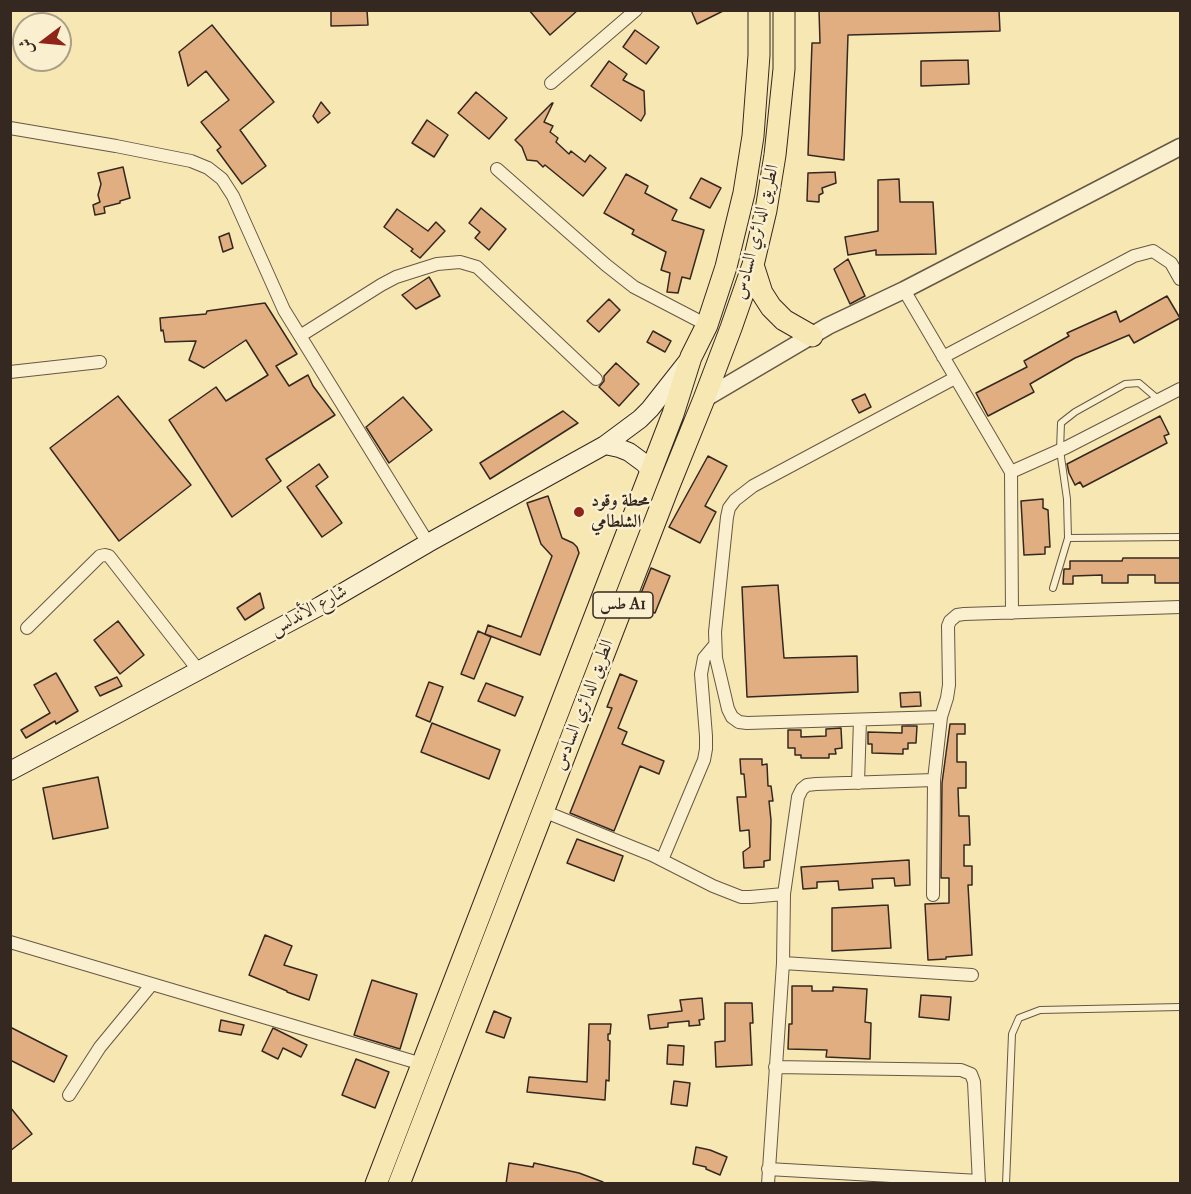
<!DOCTYPE html>
<html>
<head>
<meta charset="utf-8">
<style>
	body { margin:0 }
	#map { position:relative; width:1191px; height:1194px; overflow:hidden; background:#f7e7b3; font-family:"IM FELL French Canon",Amiri,serif }
	canvas { display:block }
	.frame { position:absolute; inset:0; border:12px solid #352820; pointer-events:none }
	.north { position:absolute; left:12px; top:12px; width:60px; height:60px; box-sizing:border-box; background:#faefce; border:2px solid #ab9f88; border-radius:50%; rotate:254deg; font-size:16px; font-weight:700; line-height:24px; text-align:center; color:#352820 }
	.north::after { content:''; display:block; margin:auto; width:21px; height:27px; background:#8f2418; clip-path:polygon(50% 0,100% 100%,50% 72%,0 100%) }
</style>
</head>
<body>
<div id="map">
<canvas width="1191" height="1194"></canvas>
<div class="frame"></div>
<div class="north">ش</div>
</div>
<script>
const c = document.querySelector('canvas').getContext('2d');
c.lineJoin = 'round';
function fillPath(path, color) { c.fillStyle = color; c.fill(path, 'evenodd'); }
const toPath = rows => new Path2D(rows.map(r => 'M' + r).join(''));
function strokePath(path, color, width, dash) { c.strokeStyle = color; c.lineWidth = width; c.lineCap = dash ? 'butt' : 'round'; c.setLineDash(dash || []); c.stroke(path); }
function label(font, color, halo, rows, align = 'center') {
  c.font = font + ' "IM FELL French Canon",Amiri,serif'; c.lineWidth = 5; c.setLineDash([]); c.textBaseline = 'middle'; c.strokeStyle = halo; c.fillStyle = color; for (const [text, x, y, turn = 0] of rows) {
    c.save(); c.translate(x, y); c.rotate((+turn || 0) * Math.PI / 180); c.textAlign = isNaN(turn) ? turn : align; if (halo) c.strokeText(text, 0, 0); c.fillText(text, 0, 0); c.restore();
  }
}
const building = toPath([
	[331,10,367,10,368,25,331,26,331,10],
	[529,10,578,10,550,35,529,10],
	[691,10,725,10,697,24,691,10],
	[819,10,999,10,1000,31,848,35,844,160,808,155,812,43,820,43,819,10],
	[212,25,274,102,240,130,266,166,242,184,217,150,221,147,201,122,229,100,206,71,188,86,179,52,212,25],
	[635,30,659,47,646,64,623,47,635,30],
	[968,60,969,84,921,86,921,61,968,60],
	[609,61,627,74,623,80,644,91,645,114,641,121,591,86,609,61],
	[476,92,507,118,489,139,458,113,476,92],
	[321,102,330,113,318,123,313,116,321,102],
	[552,103,553,103,544,122,553,126,550,132,558,138,556,142,569,154,571,151,585,162,590,155,606,168,583,196,545,165,543,167,537,161,527,160,522,147,515,140,552,103],
	[427,120,448,135,434,157,412,143,427,120],
	[123,167,130,198,120,201,120,203,104,207,105,213,95,215,93,205,100,202,98,195,101,184,98,173,123,167],
	[835,172,836,183,822,188,823,193,819,195,819,202,807,201,808,173,835,172],
	[626,174,648,186,645,193,677,210,672,220,704,230,690,279,682,277,678,293,667,292,670,273,661,270,666,252,632,234,634,230,604,213,626,174],
	[701,178,721,188,710,208,690,198,701,178],
	[899,179,900,202,933,202,936,254,876,255,876,250,848,255,845,237,878,231,878,180,899,179],
	[481,208,506,229,489,250,475,238,480,232,469,223,481,208],
	[397,209,428,231,436,222,445,231,420,258,411,251,413,249,384,227,397,209],
	[229,233,233,248,223,252,219,237,229,233],
	[848,259,865,296,850,304,834,269,848,259],
	[429,277,440,296,416,309,402,295,429,277],
	[1167,296,1180,318,1134,343,1129,335,1075,358,1030,384,1034,392,988,416,976,393,1027,367,1024,361,1069,336,1067,333,1116,311,1120,322,1167,296],
	[609,299,620,310,599,332,587,321,609,299],
	[265,303,297,354,276,366,289,386,308,375,313,386,335,415,266,459,281,481,232,517,169,420,216,387,226,401,268,375,246,340,204,368,189,360,196,341,165,342,163,330,161,331,160,318,206,314,207,311,265,303],
	[653,331,671,341,665,352,647,342,653,331],
	[616,363,639,384,619,406,599,387,604,381,604,376,616,363],
	[865,394,871,407,859,413,852,400,865,394],
	[118,396,191,485,119,541,50,448,118,396],
	[403,397,432,430,389,463,366,427,403,397],
	[563,411,578,423,490,479,480,463,563,411],
	[1160,416,1169,434,1164,436,1167,443,1083,487,1080,482,1075,485,1069,473,1067,464,1160,416],
	[708,456,727,466,705,506,716,512,700,543,669,527,708,456],
	[319,464,328,477,316,486,342,523,322,537,287,487,319,464],
	[548,496,562,538,573,543,577,547,579,553,540,655,485,634,488,625,521,637,552,556,541,544,527,503,548,496],
	[1043,499,1043,508,1048,510,1050,547,1045,547,1045,554,1024,555,1021,501,1043,499],
	[1123,558,1180,558,1180,583,1155,583,1155,575,1128,575,1128,583,1102,583,1102,575,1073,576,1073,584,1063,584,1064,569,1070,569,1070,561,1122,561,1123,558],
	[651,568,670,576,655,613,636,606,651,568],
	[778,585,784,658,857,656,858,692,747,697,742,587,778,585],
	[260,593,264,608,245,620,237,608,260,593],
	[118,621,144,655,120,674,94,640,118,621],
	[478,631,491,637,474,679,461,674,478,631],
	[56,673,78,711,56,724,55,721,26,738,21,730,50,713,34,685,56,673],
	[620,674,637,681,618,728,627,732,622,744,664,761,659,774,640,766,614,831,570,813,612,708,607,707,620,674],
	[117,677,122,686,100,696,95,687,117,677],
	[429,682,443,687,430,722,416,716,429,682],
	[486,683,523,697,515,716,478,701,486,683],
	[920,692,921,706,901,707,900,693,920,692],
	[432,723,500,750,489,779,421,752,432,723],
	[950,724,965,724,965,734,957,734,957,762,966,762,966,788,958,788,959,816,969,816,970,845,964,845,964,866,972,866,972,885,968,885,972,955,946,957,946,959,928,960,925,904,949,903,949,878,941,878,941,875,942,783,950,724],
	[902,726,917,726,916,743,908,743,908,749,903,749,903,754,872,753,872,744,868,744,868,732,902,733,902,726],
	[841,728,842,748,835,749,836,754,829,754,829,758,801,758,801,755,795,755,795,748,788,748,788,730,801,730,801,737,826,736,826,729,841,728],
	[740,759,762,759,762,765,767,764,768,786,771,786,773,801,769,801,771,820,770,860,764,861,764,867,744,868,743,852,750,847,749,830,740,831,737,797,746,797,744,774,741,774,740,759],
	[98,777,108,828,53,839,43,788,98,777],
	[577,839,623,856,614,881,567,863,577,839],
	[909,860,910,885,895,886,894,878,872,879,873,888,839,890,838,881,817,882,817,888,803,889,801,867,909,860],
	[888,905,891,948,832,951,832,908,888,905],
	[265,935,292,946,284,965,317,975,309,1000,287,992,287,991,249,975,265,935],
	[372,980,417,994,400,1049,354,1035,372,980],
	[792,986,812,986,812,991,833,991,833,987,867,989,865,1022,871,1023,870,1059,826,1057,827,1050,788,1049,789,1024,792,1024,792,986],
	[921,995,951,997,949,1020,919,1017,921,995],
	[702,998,704,1019,699,1020,700,1025,689,1026,689,1021,668,1023,668,1027,650,1029,648,1015,682,1011,680,1000,702,998],
	[725,1003,752,1003,753,1023,750,1023,752,1065,716,1067,715,1042,725,1041,725,1003],
	[494,1011,511,1018,504,1038,486,1032,494,1011],
	[221,1020,244,1025,241,1035,219,1031,221,1020],
	[589,1024,611,1024,610,1034,608,1034,608,1040,610,1041,609,1081,606,1080,605,1100,527,1092,529,1077,587,1082,589,1024],
	[10,1027,67,1056,54,1082,10,1060,10,1027],
	[273,1028,307,1045,301,1057,283,1048,278,1059,262,1051,273,1028],
	[668,1045,684,1046,683,1065,667,1064,668,1045],
	[356,1059,389,1072,375,1108,342,1095,356,1059],
	[674,1081,690,1083,687,1106,671,1104,674,1081],
	[10,1107,32,1134,10,1151,10,1107],
	[696,1147,710,1150,727,1157,720,1175,706,1169,706,1167,693,1164,696,1147],
	[509,1163,533,1167,534,1163,579,1173,603,1182,603,1184,506,1184,509,1163]
]);
fillPath(building, '#e0ae81');
strokePath(building, '#352820', 1.5);
const service = toPath([
	[1068,538,1180,537],
	[1053,588,1068,538,1067,499,1060,450,1061,423,1075,412,1125,384,1139,383,1159,400],
	[1006,1184,1012,1034,1019,1018,1040,1010,1180,1007]
]);
const minor = toPath([
	[551,83,636,10],
	[10,128,116,146,191,161,208,168,222,179,233,196,284,310,428,543],
	[497,169,606,265,634,287,707,325],
	[904,290,1011,472,1012,613],
	[300,336,381,285,396,277,437,264,460,262,477,267,596,379],
	[943,357,1134,256,1153,251,1171,263,1180,279],
	[10,372,100,362],
	[1011,472,1067,447,1180,389],
	[27,628,100,556,105,555,109,556,199,671],
	[941,717,747,723,739,722,732,717,728,709,716,658,715,632,727,517,729,508,735,500,753,486,955,378],
	[858,783,860,720],
	[543,811,652,855,713,886,741,897,750,897,784,894],
	[662,860,704,760,706,749,706,736,701,674,704,658,714,646],
	[933,895,934,780,941,717,947,698,949,685,948,626,950,621,957,615,964,614,1180,607],
	[10,942,422,1064],
	[783,963,972,975],
	[775,1067,961,1070,971,1074,974,1082,979,1184],
	[69,1095,100,1047,152,984],
	[768,1169,979,1181],
	[768,1184,783,963,784,894,798,797,802,789,807,785,816,784,934,780]
]);
const tertiary = toPath([
	[704,399,828,326,904,290,1180,147]
]);
const secondary = toPath([
	[605,445,619,448,629,452,644,463,651,471],
	[10,771,320,606,428,543,605,445,640,419,650,409,687,362]
]);
const trunk = toPath([
	[753,265,762,293,771,307,784,320,812,336],
	[376,1184,673,414,691,357,707,325,726,267,744,193,753,136,759,55,759,10],
	[399,1184,668,488,704,399,731,328,753,265,766,210,775,155,784,69,784,10]
]);
strokePath(service, '#665845', 8);
strokePath(minor, '#665845', 14);
strokePath(tertiary, '#665845', 19);
strokePath(secondary, '#352820', 20);
strokePath(trunk, '#352820', 23);
strokePath(service, '#faefce', 6);
strokePath(minor, '#faefce', 12);
strokePath(tertiary, '#faefce', 16);
strokePath(secondary, '#faefce', 18);
strokePath(trunk, '#f7e7b3', 21);
for (const [x, y, r, color] of [
	[579,512,6,"#8f2418"]
]) { const dot = new Path2D(); dot.arc(x, y, r, 0, 2 * Math.PI); c.fillStyle = color; c.fill(dot); strokePath(dot, '#faefce', 2); }
for (const [x, y, w] of [
	[623,605,60]
]) { const box = new Path2D(); box.roundRect(x - w / 2, y - 13, w, 26, 4.5); c.fillStyle = '#faefce'; c.fill(box); strokePath(box, '#352820', 1.5); }
label('bold 16px', '#352820', null, [
	["طس A1",623,605]
]);
label('18px', '#352820', '#faefce', [
	["الطريق الدائري السادس",757,232,-76],
	["شارع الأندلس",309,611,-29],
	["الطريق الدائري السادس",584,705,-69]
]);
label('bold 18px', '#352820', '#faefce', [
	["محطة وقود",591,502],
	["الشلطامي",591,523]
], 'left');
</script>
</body>
</html>
